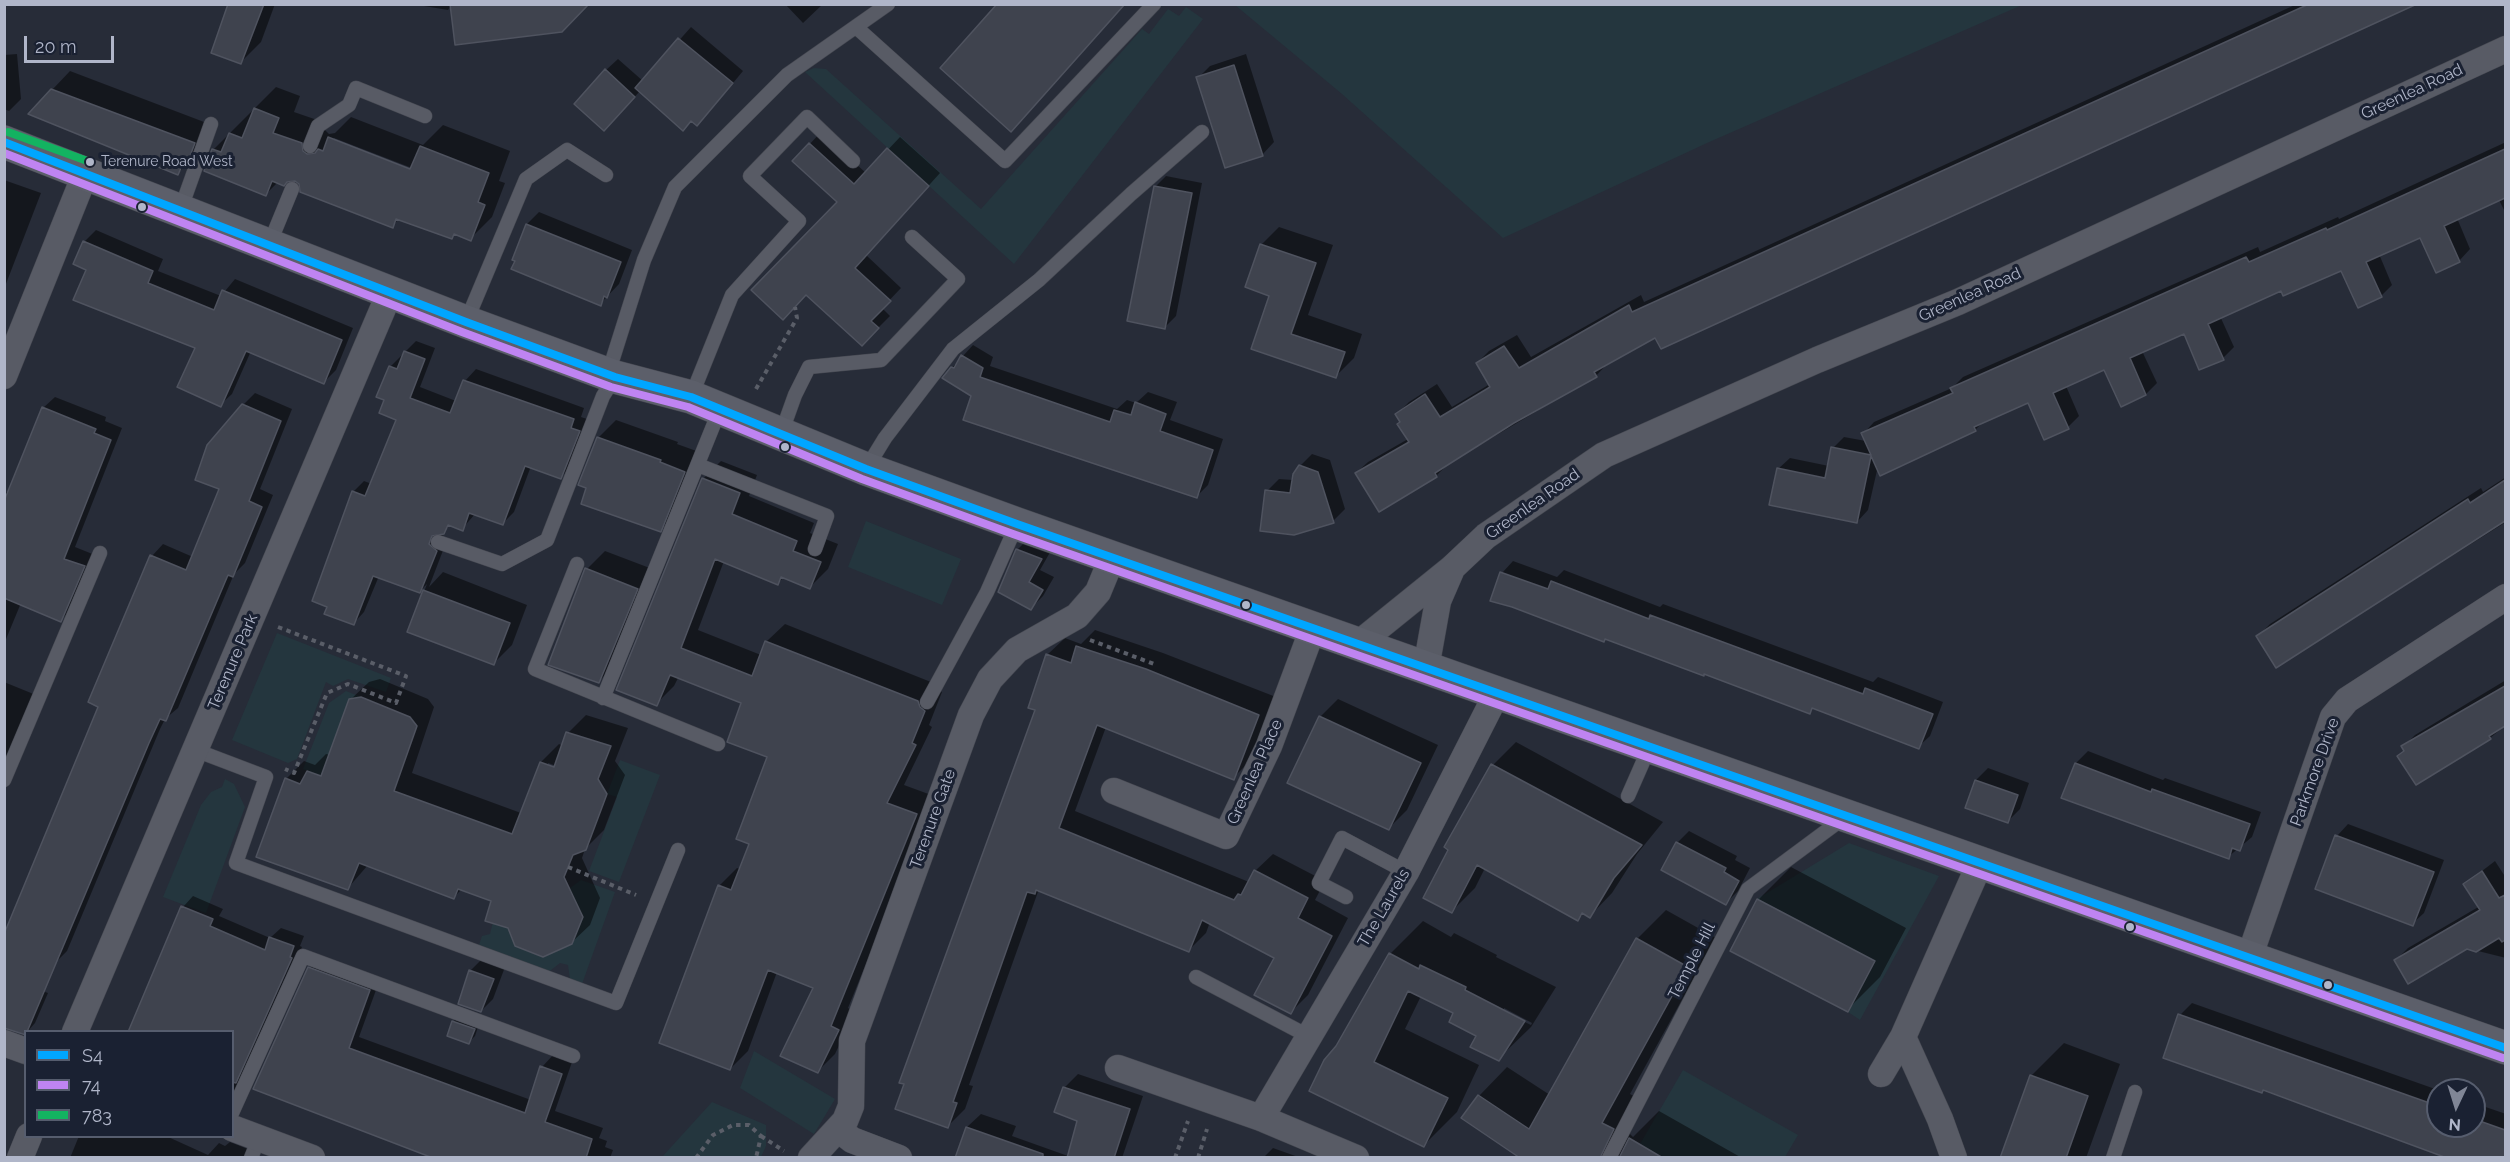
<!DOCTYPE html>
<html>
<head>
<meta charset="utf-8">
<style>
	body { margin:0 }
	#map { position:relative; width:2510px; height:1162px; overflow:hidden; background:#272c38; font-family:Raleway,sans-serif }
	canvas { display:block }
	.frame { position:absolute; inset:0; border:6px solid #b0b6c9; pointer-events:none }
	.legend { position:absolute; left:24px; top:1030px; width:210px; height:108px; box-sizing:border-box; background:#1a2132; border:2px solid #565d6e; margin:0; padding:8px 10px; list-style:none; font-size:18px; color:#b0b6c9 }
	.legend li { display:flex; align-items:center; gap:12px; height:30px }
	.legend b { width:30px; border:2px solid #565d6e }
	.north { position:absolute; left:2426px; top:1078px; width:60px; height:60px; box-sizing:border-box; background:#1a2132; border:2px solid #565d6e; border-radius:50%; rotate:184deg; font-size:16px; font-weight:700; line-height:24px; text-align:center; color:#b0b6c9 }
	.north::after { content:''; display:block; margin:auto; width:21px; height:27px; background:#808696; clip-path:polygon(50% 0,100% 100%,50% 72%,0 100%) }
	.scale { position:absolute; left:24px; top:36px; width:90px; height:27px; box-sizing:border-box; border:3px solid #b0b6c9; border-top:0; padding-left:8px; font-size:18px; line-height:21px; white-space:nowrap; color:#b0b6c9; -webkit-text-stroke:4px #1a2132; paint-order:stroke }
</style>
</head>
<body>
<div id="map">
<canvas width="2510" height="1162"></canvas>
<div class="frame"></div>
<ul class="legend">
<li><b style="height:8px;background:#00a6ff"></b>S4</li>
<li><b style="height:8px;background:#bf84f2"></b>74</li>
<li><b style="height:8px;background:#13b361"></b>783</li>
</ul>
<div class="north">N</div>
<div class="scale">20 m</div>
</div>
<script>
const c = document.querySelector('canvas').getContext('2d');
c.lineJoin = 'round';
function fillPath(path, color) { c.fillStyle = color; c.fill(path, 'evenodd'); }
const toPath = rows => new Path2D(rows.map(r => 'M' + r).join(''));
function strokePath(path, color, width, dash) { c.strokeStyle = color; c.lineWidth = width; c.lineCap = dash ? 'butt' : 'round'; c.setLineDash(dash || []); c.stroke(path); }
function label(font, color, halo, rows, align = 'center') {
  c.font = font + ' Raleway,sans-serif'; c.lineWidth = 6; c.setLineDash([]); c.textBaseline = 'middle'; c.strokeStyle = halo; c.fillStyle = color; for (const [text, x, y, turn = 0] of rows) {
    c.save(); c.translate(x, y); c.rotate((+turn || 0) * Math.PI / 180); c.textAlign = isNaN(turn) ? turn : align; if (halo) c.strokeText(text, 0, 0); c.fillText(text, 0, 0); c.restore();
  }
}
fillPath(toPath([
	[1235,5,1235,4,2022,5,1707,143,1503,238,1342,94],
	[1186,7,1203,19,1014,264,805,72,814,68,826,69,981,209,1142,29,1149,34,1168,9,1179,16],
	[866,521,961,559,942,605,848,567],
	[277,633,391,678,386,692,348,679,333,686,326,682,297,759,288,763,232,740],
	[346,691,361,697,349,700,332,780,303,769,329,703],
	[620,760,660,775,619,882,589,871,617,797,607,794],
	[225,779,234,784,245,807,206,913,163,897,201,805,211,792,222,787],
	[1849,843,1939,876,1860,1020,1848,1012,1874,961,1757,899],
	[581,880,615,892,582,984,570,979,568,965,560,963,546,974,478,948,482,936,490,934,499,896,504,918,515,946,543,957,572,944,583,917,570,888],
	[754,1051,835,1099,814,1134,740,1088],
	[1683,1070,1798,1135,1785,1157,1663,1157,1640,1144],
	[712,1102,766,1125,766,1146,761,1157,662,1157]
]), '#24363e');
fillPath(toPath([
	[230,4,275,4,261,42,241,62],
	[412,4,587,4,451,6,448,10],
	[785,4,823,4,803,23],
	[999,4,1125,4,1011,130],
	[2297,4,2417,4,2124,134,1656,336,1607,364,1596,376,1448,464,1436,476,1356,473,1368,462,1408,439,1397,414,1409,402,1437,384,1452,407,1490,384,1477,363,1489,351,1517,335,1531,357,1641,295,1644,302],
	[691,27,743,71,709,112,640,91,616,117,606,70,618,59,643,81],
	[17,54,21,99,9,111,4,109,4,55],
	[1246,54,1274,142,1262,155,1198,78,1210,66],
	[70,71,212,125,196,155,178,173,52,90],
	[276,87,300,96,294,112,323,122,324,129,329,134,335,133,351,117,423,145,443,125,510,151,499,181,505,183,492,217,470,239,456,233,451,238,400,218,392,226,295,179,278,182,266,194,213,150],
	[334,138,417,170,416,173,332,140],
	[821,132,866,173,900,137,940,173,866,255,901,288,882,308,890,316,862,344,839,202,794,161],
	[2506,142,2506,214,2499,200,2457,218,2470,249,2459,261,2421,236,2379,254,2392,285,2381,296,2341,269,2282,289,2220,316,2234,347,2223,358,2185,332,2142,351,2157,383,2146,394,2105,368,2066,386,2079,416,2068,427,2029,401,1985,420,1975,430,1878,466,1868,510,1857,522,1778,469,1790,458,1829,466,1833,448,1844,437,1866,441,1863,434,1874,422,1952,388,1963,377,2258,247,2260,252,2338,217,2339,219],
	[1166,176,1202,183,1176,316,1165,327,1156,186],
	[4,180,41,193,4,289],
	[539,212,632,250,619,284,600,304,514,259,527,224],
	[1279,227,1333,245,1308,315,1362,334,1354,358,1336,376,1253,348,1271,295,1261,245],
	[96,230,163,259,158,271,221,296,235,279,353,328,336,370,324,382,251,351,232,394,220,405,197,347,88,269,84,242],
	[416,341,435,348,420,387,456,401,465,381,476,369,584,408,581,417,590,420,572,466,561,477,531,466,514,512,503,523,475,514,462,529,451,524,441,534,447,540,429,587,443,572,527,605,512,645,494,663,409,631,427,584,420,591,379,576,364,612,353,624,353,492,364,481,372,484,398,419,386,399,390,367],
	[973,345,993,357,990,366,1117,409,1127,400,1136,403,1148,392,1177,402,1170,420,1223,439,1208,485,1197,496,973,395,952,368],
	[255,393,292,409,260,489,273,495,245,563,234,574,178,708,165,719,160,729,67,951,55,963,100,706,152,556,163,544,193,557,221,489,243,405],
	[55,397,106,417,105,421,122,428,75,547,95,555,72,608,61,620,21,603,4,644,4,492,10,492,43,408],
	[616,420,678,442,677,444,702,453,678,512,660,530,598,438],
	[1312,454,1330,460,1345,509,1333,521,1267,491,1279,479,1293,480,1300,466],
	[721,461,757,475,749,496,814,523,810,533,838,544,828,569,810,587,784,577,778,583,724,561,698,630,761,655,767,641,785,624,936,684,937,689,942,692,929,725,932,727,904,785,934,796,848,1008,855,1012,835,1054,817,1072,815,987,777,972,748,1051,730,1069,719,886,737,868,741,869,751,843,769,756,743,702,679,676,674,686,656,704,703,479],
	[2506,477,2506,522,2277,666,2258,636,2270,624,2481,488,2483,492],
	[1029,538,1053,547,1040,570,1054,577,1043,596,1031,608,1017,550],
	[605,551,655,570,617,663,599,681,587,569],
	[1513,561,1557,577,1564,570,1660,607,1663,604,1873,682,1878,677,1943,702,1930,736,1918,747,1814,707,1809,712,1502,573],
	[1095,630,1163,653,1276,697,1250,761,1233,778,1106,727,1075,811,1249,882,1255,871,1273,854,1325,881,1315,900,1348,918,1308,995,1291,1012,1276,957,1210,922,1206,933,1189,950,1039,889,969,1085,973,1086,965,1109,948,1126,897,1108,1037,709,1047,655,1065,638,1081,644],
	[380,679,428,699,434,707,412,773,521,813,541,762,559,744,563,746,568,733,586,715,628,728,615,761,625,775,604,830,585,849,582,858,600,898,590,925,571,943,509,927,493,900,462,889,454,897,368,865,348,888,286,779,304,761,315,765,326,754,330,755,350,700,369,682],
	[548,763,562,768,548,766],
	[2506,680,2506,725,2490,738,2399,756,2405,750,2403,747,2415,735],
	[4,682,36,695,4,780],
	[1338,699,1438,745,1407,810,1389,828,1320,717],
	[1516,742,1663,822,1637,854,1612,893,1590,916,1584,913,1578,919,1485,868,1475,888,1452,911,1450,849,1446,847,1493,765],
	[2088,751,2163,780,2165,778,2261,812,2252,837,2228,857,2076,763],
	[1988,768,2029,783,2020,809,2008,821,1967,807,1976,780],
	[2348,824,2444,860,2424,913,2412,924,2337,836],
	[1689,831,1737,856,1735,860,1750,868,1738,891,1726,903,1677,843],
	[2495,861,2506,878,2506,958,2466,948,2396,960,2408,948,2480,906,2465,884],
	[1791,867,1906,928,1880,977,1847,1010,1758,900],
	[193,896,223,909,219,916,270,938,281,928,304,936,300,946,302,947,232,1097,232,1064,254,1027,130,1032,183,907],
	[1666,910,1716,938,1630,1094,1641,1100,1629,1124,1629,1133,1633,1137,1659,1111,1742,1158,1523,1158,1479,1096,1507,1067,1550,1095,1637,939],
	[1423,921,1451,937,1454,933,1497,955,1496,957,1556,987,1531,1027,1498,1059,1455,1012,1421,996,1405,1029,1479,1065,1457,1112,1424,1145,1338,1047,1390,954],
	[1504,1008,1532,1023,1531,1025,1504,1012],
	[320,957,380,979,359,1037,531,1100,542,1067,553,1055,572,1062,555,1111,603,1128,599,1138,607,1141,605,1147,613,1150,610,1158,437,1158,255,1089,309,968],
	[482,959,505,967,493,999,481,1011,470,971],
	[4,977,48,993,35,1023,27,1032],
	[2192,1003,2438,1090,2438,1126,2474,1126,2474,1103,2506,1114,2506,1158,2457,1158,2165,1057,2180,1015],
	[459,1016,479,1024,475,1036,469,1042,453,1022],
	[2064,1043,2120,1064,2086,1158,2002,1158,2031,1076],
	[1078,1074,1143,1096,1122,1158,957,1158,967,1127,981,1114,1016,1126,1012,1136,1068,1156,1079,1120,1064,1088],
	[79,1136,166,1136,208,1155,219,1143,225,1146,230,1142,253,1151,251,1158,70,1158],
	[1273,1148,1301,1158,1263,1158]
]), '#0007');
const building = toPath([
	[228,4,264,4,241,64,211,53,228,4],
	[450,4,589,4,562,32,455,45,450,4],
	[997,4,1125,4,1011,132,940,68,997,4],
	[2309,4,2417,4,1661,349,1655,338,1594,372,1597,377,1514,423,1435,473,1437,477,1379,512,1355,473,1409,442,1397,424,1400,422,1395,414,1425,394,1440,417,1490,387,1476,363,1504,346,1519,368,1629,305,1632,312,2309,4],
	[678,38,733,83,697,126,691,121,683,131,635,88,678,38],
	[1234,65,1263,156,1225,168,1196,77,1234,65],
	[605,69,635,97,604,131,574,104,605,69],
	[51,89,195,143,187,164,183,163,178,175,28,114,51,89],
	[254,108,279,118,273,133,302,143,303,151,307,154,315,153,318,149,323,151,328,137,410,169,420,146,489,173,478,202,485,205,471,241,454,234,452,239,396,219,393,228,300,192,299,184,295,181,287,182,284,186,272,181,266,196,204,171,212,149,221,152,229,133,242,138,254,108],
	[809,143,854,184,887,148,929,186,855,268,891,301,871,321,879,328,862,346,806,295,783,320,751,290,837,202,792,161,809,143],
	[2505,149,2505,198,2444,226,2460,262,2436,273,2420,238,2366,262,2382,297,2358,308,2341,271,2283,296,2281,291,2208,324,2224,360,2199,370,2184,334,2130,358,2146,395,2121,407,2104,370,2053,393,2069,429,2044,440,2028,403,1974,427,1976,431,1880,476,1871,456,1857,523,1769,505,1777,468,1825,478,1831,447,1871,455,1861,433,1953,393,1950,388,2246,257,2249,262,2326,228,2327,230,2505,149],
	[1154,186,1192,193,1165,329,1127,321,1154,186],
	[526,224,621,262,607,298,604,296,601,306,511,269,515,261,512,260,526,224],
	[83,241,153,271,148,283,214,310,222,290,342,340,324,384,246,351,221,407,177,387,195,348,73,300,86,270,73,264,83,241],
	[1260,244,1316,263,1291,334,1345,352,1336,378,1251,349,1269,296,1245,287,1260,244],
	[404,351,425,359,410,398,450,413,463,380,574,419,571,428,580,431,561,479,525,466,503,525,469,513,463,531,448,525,444,534,432,536,429,544,437,551,420,593,373,576,354,625,324,614,327,607,312,601,352,491,365,496,396,420,379,413,384,400,376,397,389,366,397,369,404,351],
	[961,355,983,368,980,377,1110,422,1114,410,1131,415,1135,402,1166,414,1160,431,1213,450,1197,498,963,420,971,396,942,378,951,367,954,368,961,355],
	[242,404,281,421,249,501,262,507,233,577,228,575,166,721,160,719,149,743,27,1032,26,1035,4,1028,4,934,98,707,88,702,150,555,186,570,219,489,195,480,207,445,242,404],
	[42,407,96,429,94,433,111,440,64,559,85,566,61,622,4,598,4,501,42,407],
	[597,437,661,460,660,462,685,472,661,532,581,504,586,488,578,485,597,437],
	[1299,465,1318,472,1334,523,1294,535,1260,531,1265,490,1290,493,1293,474,1299,465],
	[702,478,740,493,732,514,797,541,793,551,821,562,810,589,781,577,778,585,715,559,681,648,752,676,765,641,918,701,920,707,925,711,912,743,916,745,887,803,917,814,831,1026,839,1030,818,1073,780,1056,813,988,768,970,730,1070,659,1043,718,885,731,890,749,844,736,839,767,757,727,742,741,703,670,675,657,706,616,690,702,478],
	[2505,480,2505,521,2276,668,2256,636,2468,499,2470,503,2505,480],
	[1016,549,1042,559,1029,582,1043,590,1031,610,998,592,1016,549],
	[585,568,638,589,599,683,548,665,585,568],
	[1500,572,1548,589,1551,581,1649,619,1650,615,1863,694,1865,688,1933,714,1919,749,1812,708,1810,714,1704,674,1704,676,1605,639,1604,642,1512,607,1490,601,1500,572],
	[423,590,510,623,494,665,407,632,423,590],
	[1076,646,1146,669,1259,715,1234,780,1097,725,1059,828,1234,900,1238,894,1241,895,1254,870,1308,898,1298,918,1332,936,1291,1014,1254,995,1274,958,1202,920,1189,952,1036,890,1035,894,1027,892,953,1102,957,1103,948,1128,895,1109,904,1084,899,1083,1035,710,1028,708,1046,654,1071,663,1076,646],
	[2505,686,2505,726,2489,736,2491,739,2416,785,2397,756,2404,751,2401,746,2505,686],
	[361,697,410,717,417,726,394,791,512,834,540,762,554,767,566,732,611,746,598,779,607,794,586,850,573,855,564,877,583,917,572,944,543,957,515,946,508,928,485,921,491,901,458,889,454,899,359,863,348,890,256,857,285,778,300,784,307,771,321,776,349,699,361,697],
	[1319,716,1421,763,1389,830,1287,783,1319,716],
	[2075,763,2151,792,2152,789,2250,824,2240,851,2232,848,2229,859,2061,798,2075,763],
	[1491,764,1642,845,1614,878,1590,918,1582,913,1578,921,1477,865,1452,913,1423,898,1448,850,1444,847,1491,764],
	[1975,780,2018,795,2008,823,1965,808,1975,780],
	[2335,835,2434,872,2413,926,2315,889,2335,835],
	[1676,842,1726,868,1724,872,1739,881,1726,905,1661,870,1676,842],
	[2482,871,2499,898,2505,895,2505,940,2502,942,2499,938,2476,952,2467,949,2408,984,2394,960,2480,910,2463,884,2482,871],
	[1757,899,1875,961,1848,1012,1730,951,1757,899],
	[181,906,213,919,210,926,265,950,269,937,294,946,290,957,292,958,236,1083,232,1082,232,1032,128,1032,181,906],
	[1636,938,1688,967,1602,1123,1614,1129,1600,1158,1520,1158,1461,1118,1478,1095,1529,1129,1636,938],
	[1389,953,1419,969,1420,965,1466,987,1465,990,1525,1021,1499,1061,1470,1047,1476,1036,1449,1022,1453,1013,1408,991,1374,1062,1448,1098,1424,1147,1309,1091,1324,1060,1336,1046,1389,953],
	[308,967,370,990,349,1048,525,1113,540,1066,562,1074,545,1122,592,1139,586,1158,433,1158,253,1089,308,967],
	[469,970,494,979,481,1012,458,1004,469,970],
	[2178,1014,2438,1106,2438,1126,2474,1126,2474,1119,2505,1130,2505,1158,2447,1158,2263,1090,2262,1093,2163,1058,2178,1014],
	[452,1021,475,1029,469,1044,447,1036,452,1021],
	[2030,1075,2088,1096,2066,1158,2000,1158,2030,1075],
	[1063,1087,1130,1109,1114,1158,1067,1158,1077,1121,1054,1112,1063,1087],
	[966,1127,1043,1154,1043,1158,955,1158,966,1127],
	[1629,1138,1663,1158,1619,1158,1629,1138]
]);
fillPath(building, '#3f434e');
strokePath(building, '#4f535f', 1.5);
const service = toPath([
	[856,27,1005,161,1154,4],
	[310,146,318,126,349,105,356,88,425,116],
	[180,211,211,124],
	[269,245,292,189],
	[466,322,526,179,567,150,606,175],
	[608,374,644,260,675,187,787,75,888,4],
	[691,397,732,295,799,221,750,176,807,117,853,161],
	[781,434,795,395,809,367,881,360,958,279,912,237],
	[698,465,827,516,815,549],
	[866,469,885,438,953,349,1039,280,1131,194,1202,132],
	[438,542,502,564,547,540,603,396,615,377],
	[577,564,535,669,718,744],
	[603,698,720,409],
	[927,702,987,592,1017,524],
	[195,750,266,777,236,863,616,1003,678,850],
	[4,780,100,553],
	[1628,796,1650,746],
	[1346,897,1319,883,1342,838,1406,872],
	[1196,977,1310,1037],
	[232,1113,303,956,573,1056],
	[251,1158,259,1138],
	[1609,1158,1748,889,1845,817],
	[2113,1158,2135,1092]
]);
const minor = toPath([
	[4,376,86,172],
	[1358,644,1452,568,1486,536,1604,455,1817,360,1958,302,2506,49],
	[1426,668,1438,601,1451,571],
	[1114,791,1226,836,1269,746,1313,628],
	[2249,958,2333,717,2347,700,2506,597],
	[75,1032,390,292],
	[4,1043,26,1051],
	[1118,1068,1261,1118,1356,1158],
	[1881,1074,1903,1037],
	[1261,1118,1406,872,1497,693],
	[232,1128,312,1158],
	[838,1129,852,1140,899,1158],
	[20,1158,29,1136],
	[811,1158,845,1121,851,1106,852,1041,971,715,990,679,1017,650,1077,616,1098,592,1112,558],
	[1954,1158,1940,1119,1903,1037,1980,863]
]);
const secondary = toPath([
	[4,142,466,322,615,377,691,397,866,469,1017,524,2506,1048]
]);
strokePath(service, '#444750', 15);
strokePath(minor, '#444750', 27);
strokePath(secondary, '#444750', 34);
strokePath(toPath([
	[756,389,797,318,795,307],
	[278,627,406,676,396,703,348,684,327,693,294,773,285,769],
	[1090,640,1154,664],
	[568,867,636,895],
	[761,1136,784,1151],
	[696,1158,713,1135,733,1125,749,1125,761,1136,756,1158],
	[1175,1158,1188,1121],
	[1198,1158,1207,1129]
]), '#5a5e68', 4, [4.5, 4.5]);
strokePath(service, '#585b65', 14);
strokePath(minor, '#585b65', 26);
strokePath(secondary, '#5c5f6a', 33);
strokePath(toPath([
	[4,142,466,322,615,377,691,397,866,469,1017,524,2506,1048]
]), '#00a6ff', 8);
strokePath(toPath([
	[4,153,462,332,611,387,688,407,862,479,1013,534,2503,1058]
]), '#bf84f2', 8);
strokePath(toPath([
	[8,132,90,162]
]), '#13b361', 8);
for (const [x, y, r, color] of [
	[90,162,5,"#b0b6c9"],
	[142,207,5,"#b0b6c9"],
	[785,447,5,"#b0b6c9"],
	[1246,605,5,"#b0b6c9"],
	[2130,927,5,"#b0b6c9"],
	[2328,985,5,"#b0b6c9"]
]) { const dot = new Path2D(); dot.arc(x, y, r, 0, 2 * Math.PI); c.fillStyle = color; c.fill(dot); strokePath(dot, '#1a2132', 2); }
label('14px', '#b0b6c9', '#1a2132', [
	["Terenure Road West",101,162]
], 'left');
label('16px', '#b0b6c9', '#1a2132', [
	["Greenlea Road",2412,92,-25],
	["Greenlea Road",1970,295,-24],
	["Greenlea Road",1533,504,-35],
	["Terenure Park",233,662,-67],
	["Greenlea Place",1255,772,-66],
	["Parkmore Drive",2315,772,-70],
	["Terenure Gate",933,819,-70],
	["The Laurels",1384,908,-60],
	["Temple Hill",1692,961,-63]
]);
</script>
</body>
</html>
